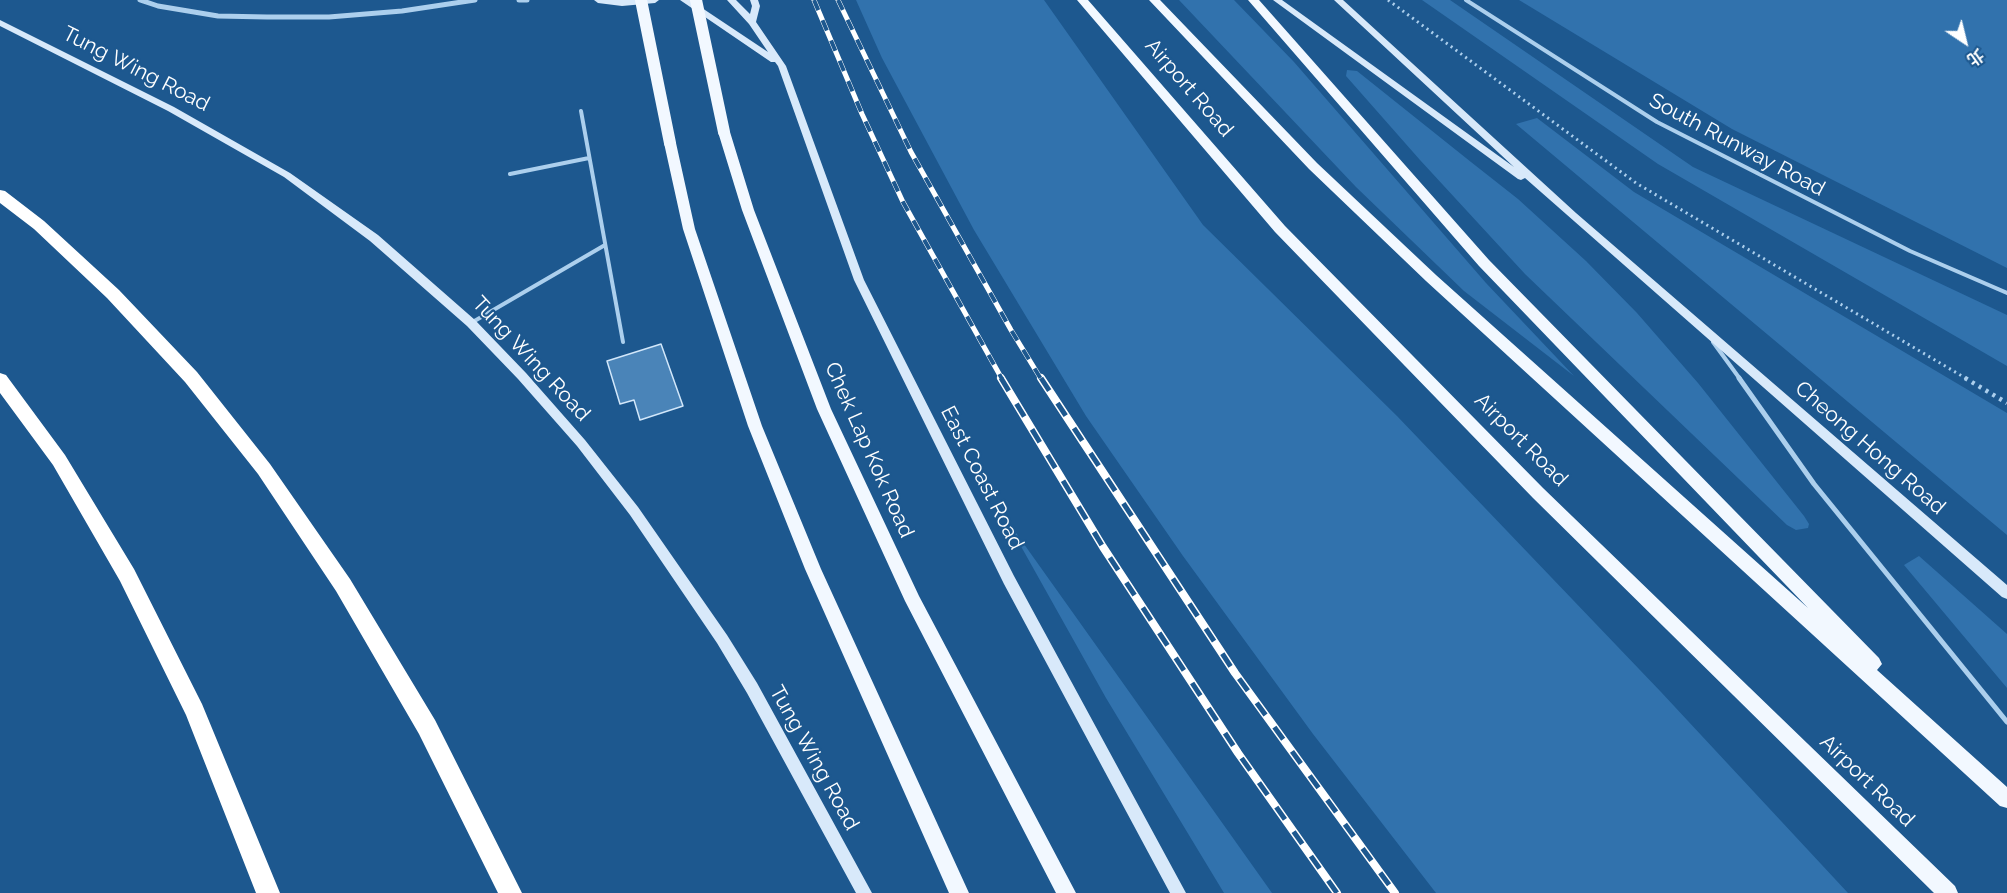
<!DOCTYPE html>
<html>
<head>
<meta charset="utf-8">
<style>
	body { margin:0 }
	#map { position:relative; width:2007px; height:893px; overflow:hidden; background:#1d588f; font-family:Raleway,"Noto Sans TC",sans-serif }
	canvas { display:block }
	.north { position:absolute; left:1935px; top:12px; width:60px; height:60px; -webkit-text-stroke:4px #1d588f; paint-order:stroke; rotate:145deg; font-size:16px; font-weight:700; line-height:24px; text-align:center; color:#fff }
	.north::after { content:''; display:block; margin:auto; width:21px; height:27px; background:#fff; clip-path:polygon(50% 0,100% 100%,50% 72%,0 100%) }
</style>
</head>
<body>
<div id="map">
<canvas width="2007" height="893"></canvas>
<div class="north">北</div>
</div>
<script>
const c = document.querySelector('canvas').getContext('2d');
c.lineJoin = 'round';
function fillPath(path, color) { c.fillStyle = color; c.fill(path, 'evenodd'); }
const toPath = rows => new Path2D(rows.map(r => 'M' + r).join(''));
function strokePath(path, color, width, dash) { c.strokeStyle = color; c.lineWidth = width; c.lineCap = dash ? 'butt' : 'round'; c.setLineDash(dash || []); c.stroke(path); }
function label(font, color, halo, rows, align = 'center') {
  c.font = font + ' Raleway,sans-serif'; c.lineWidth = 4.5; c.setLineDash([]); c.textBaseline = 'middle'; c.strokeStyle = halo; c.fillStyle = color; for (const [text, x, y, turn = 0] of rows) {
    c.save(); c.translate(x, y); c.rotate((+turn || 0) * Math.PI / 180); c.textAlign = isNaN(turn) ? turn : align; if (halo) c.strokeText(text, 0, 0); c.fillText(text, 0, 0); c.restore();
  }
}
fillPath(toPath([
	[856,0,1044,0,1203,225,1397,416,1661,692,1848,893,1436,893,1313,734,1183,556,1086,416,974,230,882,58],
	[1179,0,1234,0,1294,62,1486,283,1574,376,1464,291,1356,187],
	[1422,0,1450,0,1693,167,2007,315,2007,366,1658,164],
	[1519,0,2007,0,2007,268,1732,129],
	[1347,70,1357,71,1471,162,1518,199,1586,261,1637,313,1698,383,1804,516,1809,524,1808,528,1796,530,1787,525,1525,274,1420,160,1346,76],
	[1537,118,1634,192,2007,413,2007,535,1516,124],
	[1004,516,1125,686,1272,893,1224,893,1106,698],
	[1919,556,2007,634,2007,688,1904,565]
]), '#3172ad');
const building = toPath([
	[661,344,683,406,640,420,634,400,620,404,607,361,661,344]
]);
fillPath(building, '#4a84b8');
strokePath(building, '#d2e7fa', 1.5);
strokePath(toPath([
	[1388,0,1636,183,1967,379]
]), '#accfed', 3, [2, 4]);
strokePath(toPath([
	[1965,378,2007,403]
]), '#accfed', 4.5, [3, 5]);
strokePath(toPath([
	[1466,0,1657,122,1910,251,2007,293],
	[581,111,623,342],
	[510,174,589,158],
	[471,323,605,245],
	[1713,342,1740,379]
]), '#accfed', 4);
strokePath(toPath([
	[1739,378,1814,484,2007,722]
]), '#accfed', 5);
strokePath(toPath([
	[140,0,158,6,218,16,267,17,329,17,402,11,475,0],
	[519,0,527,0]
]), '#accfed', 5);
fillPath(toPath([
	[594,0,659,0,655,3,622,6,598,3,594,0],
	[680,0,690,0,768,52,749,24,727,0,736,0,750,14,752,6,750,0,758,0,760,6,756,22,786,66,864,280,1014,576,1186,893,1170,893,1004,584,854,280,778,66,775,62,771,62,680,0],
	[1273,0,1282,0,1514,167,1334,0,1343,0,1576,213,2007,585,2007,599,2002,597,1525,178,1521,180,1518,179,1273,0],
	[0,20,174,107,290,173,378,235,475,320,526,373,585,440,638,507,727,635,757,683,872,893,856,893,747,693,717,643,630,515,577,446,518,379,467,326,370,241,284,177,168,111,0,26,0,20]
]), '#d8e9fa');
fillPath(toPath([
	[1077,0,1088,0,1285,226,1543,488,1955,886,1958,893,1934,893,1533,498,1275,232,1077,0],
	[1149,0,1160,0,1317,163,1436,275,1808,608,1479,266,1248,0,1259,0,1489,260,1879,658,1882,664,1877,670,2007,787,2007,808,2000,806,1426,281,1309,169,1149,0],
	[724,128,730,132,754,210,831,409,919,596,1076,893,1056,893,905,601,817,409,742,210,718,132,724,128],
	[670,139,676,143,695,229,762,426,821,569,969,893,949,893,805,569,748,426,683,229,664,143,670,139]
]), '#f2f8ff');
fillPath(toPath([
	[0,190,5,191,44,221,119,290,197,372,270,464,350,579,435,720,522,893,498,893,419,734,336,591,258,474,185,382,107,298,34,229,0,203,0,190],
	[0,373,6,375,65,455,134,569,202,704,280,893,256,893,186,715,120,581,53,465,0,393,0,373]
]), '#fff');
const railFar1 = toPath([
	[814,0,862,114,903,202,1002,379],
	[838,0,911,152,1011,330,1041,379]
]);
const rail = toPath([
	[1001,378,1103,547,1238,753,1337,893],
	[1041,378,1235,673,1395,893]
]);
strokePath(railFar1, '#fff', 5);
strokePath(rail, '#fff', 8);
strokePath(railFar1, '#1d588f', 4, [11]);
strokePath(rail, '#1d588f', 5, [15]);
strokePath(toPath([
	[641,0,670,143],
	[696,0,724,132]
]), '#f2f8ff', 12);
label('21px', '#fff', '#1d588f', [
	["Tung Wing Road",136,69,27],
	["Airport Road",1189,88,49],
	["South Runway Road",1737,145,28],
	["Tung Wing Road",531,359,47],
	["Airport Road",1521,440,45],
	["Cheong Hong Road",1870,448,41],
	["Chek Lap Kok Road",869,450,66],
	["East Coast Road",982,478,63],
	["Tung Wing Road",814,758,61],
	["Airport Road",1867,781,44]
]);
</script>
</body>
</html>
